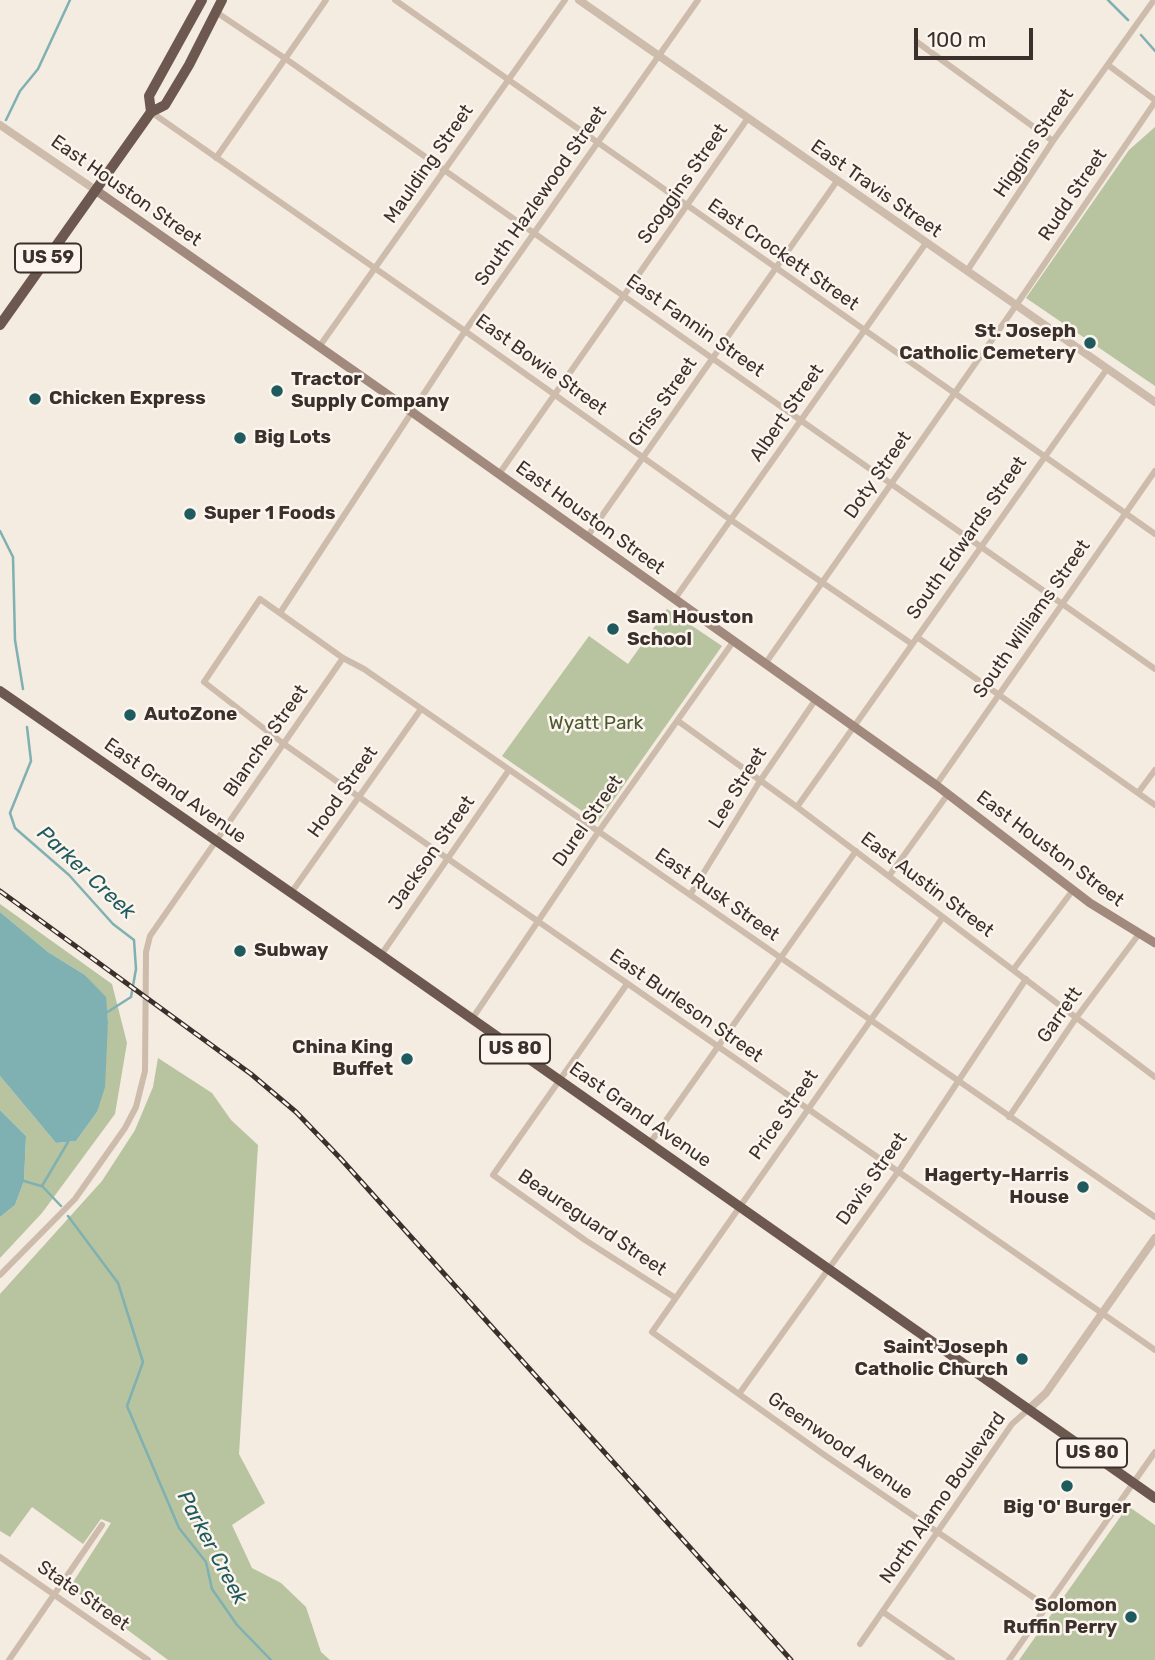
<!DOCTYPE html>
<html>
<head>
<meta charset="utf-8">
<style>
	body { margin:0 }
	#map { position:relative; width:1155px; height:1660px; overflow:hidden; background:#f4ebe1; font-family:Rubik,sans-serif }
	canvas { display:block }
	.scale { position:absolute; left:914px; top:28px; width:119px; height:32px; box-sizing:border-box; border:4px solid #3b302b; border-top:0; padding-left:9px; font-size:21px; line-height:24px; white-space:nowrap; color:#3b302b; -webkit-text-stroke:5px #fbf5ee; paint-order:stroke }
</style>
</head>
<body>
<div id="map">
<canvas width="1155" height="1660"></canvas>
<div class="scale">100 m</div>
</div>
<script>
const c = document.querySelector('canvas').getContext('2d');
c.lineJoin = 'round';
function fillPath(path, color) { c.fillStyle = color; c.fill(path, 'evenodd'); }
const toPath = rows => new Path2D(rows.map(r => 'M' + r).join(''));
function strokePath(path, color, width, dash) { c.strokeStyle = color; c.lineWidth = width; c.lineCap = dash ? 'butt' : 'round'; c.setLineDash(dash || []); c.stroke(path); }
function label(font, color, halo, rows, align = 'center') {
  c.font = font + ' Rubik,sans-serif'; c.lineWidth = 5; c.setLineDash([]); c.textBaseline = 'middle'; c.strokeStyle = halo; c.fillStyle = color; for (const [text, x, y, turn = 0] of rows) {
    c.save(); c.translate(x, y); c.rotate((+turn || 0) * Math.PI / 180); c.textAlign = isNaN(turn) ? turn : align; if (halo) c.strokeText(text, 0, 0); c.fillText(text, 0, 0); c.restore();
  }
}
fillPath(toPath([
	[1155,127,1155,386,1026,298,1129,150],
	[667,609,722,646,598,822,502,756,589,636,628,664],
	[0,904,112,984,127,1043,115,1114,42,1213,0,1258,0,1217,15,1205,24,1181,26,1136,0,1110,0,1076,56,1143,76,1141,97,1112,108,1022,105,997,85,975,48,952,0,912],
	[158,1058,212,1093,231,1120,258,1145,239,1454,265,1503,232,1525,252,1568,281,1583,306,1607,321,1652,330,1660,168,1660,70,1587,111,1523,101,1519,83,1544,32,1507,10,1537,0,1531,0,1294,102,1181,135,1130,153,1087],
	[1128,1506,1155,1525,1155,1660,1019,1660]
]), '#b8c4a0');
fillPath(toPath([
	[0,912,48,952,85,975,106,997,108,1022,105,1087,97,1112,76,1141,56,1143,0,1076],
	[0,1110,26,1136,24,1181,15,1205,0,1217]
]), '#7fb0b2');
strokePath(toPath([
	[1108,0,1128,20],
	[1141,35,1155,51],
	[6,120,20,91,38,69,70,0],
	[0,531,13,557,15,640,23,689],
	[27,727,31,761,10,813,15,828,69,875,113,924,134,940,136,969,131,997,106,1013],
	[24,1181,41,1186],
	[61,1206,42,1186,68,1142],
	[68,1216,118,1283,143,1362,127,1406,179,1528,206,1562,212,1589,237,1625,271,1660]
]), '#7fb0b2', 2.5);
strokePath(toPath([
	[395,0,1155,534],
	[216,12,286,59,1155,669],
	[917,42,1053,141],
	[1108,65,1155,100],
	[151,112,465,331,731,520,912,644],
	[216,158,326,0],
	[967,271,1053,141,1154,0],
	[319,347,565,0],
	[499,474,748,118],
	[587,537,837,181],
	[674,600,926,243],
	[280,613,465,331,698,0],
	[917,637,1155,805],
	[765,664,1017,304,1155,102],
	[678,721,797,807,1155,1077],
	[936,785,1155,471],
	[1138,793,1155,770],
	[797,807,1107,369],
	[889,876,948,794],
	[291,893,421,709],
	[690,895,760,781,816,699],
	[943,917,652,1332,823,1454,1046,1606],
	[381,955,509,770],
	[1013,970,1073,890],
	[627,984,493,1175,585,1240,674,1297],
	[472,1019,599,831,733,642],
	[1009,1117,1076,1018,1139,934],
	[650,1143,856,851],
	[1155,1217,364,669,343,658,260,599,204,682,284,744,359,797,1155,1350],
	[0,1275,75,1199,125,1128,136,1107,145,1071,146,952,150,936,343,658],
	[739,1394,898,1172,1026,979],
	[0,1557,148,1660],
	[883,1612,952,1660],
	[860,1644,1012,1424,1030,1408],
	[9,1660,102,1525],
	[1009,1660,1155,1452]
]), '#cdbbac', 6);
strokePath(toPath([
	[579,0,1155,402],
	[0,125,97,191],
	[1030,1408,1046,1393,1155,1238]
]), '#cdbbac', 8);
strokePath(toPath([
	[97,191,381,390,936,785,1090,903,1155,943]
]), '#a18a7d', 9);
strokePath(toPath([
	[151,112,149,96,202,0],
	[0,325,151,112,165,105,189,65,222,0],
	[0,691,381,955,1155,1498]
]), '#6c584f', 10);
const rail = toPath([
	[0,891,251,1074,296,1112,341,1159,791,1660]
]);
strokePath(rail, '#3b302b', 5);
strokePath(rail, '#fbf5ee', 2.5, [8]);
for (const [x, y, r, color] of [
	[1090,343,7,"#1f5a5e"],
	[277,391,7,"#1f5a5e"],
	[35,399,7,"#1f5a5e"],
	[240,438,7,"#1f5a5e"],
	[190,514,7,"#1f5a5e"],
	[613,629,7,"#1f5a5e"],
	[130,715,7,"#1f5a5e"],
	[240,951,7,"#1f5a5e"],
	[407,1059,7,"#1f5a5e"],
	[1083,1187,7,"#1f5a5e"],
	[1022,1359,7,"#1f5a5e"],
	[1067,1486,7,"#1f5a5e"],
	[1131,1617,7,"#1f5a5e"]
]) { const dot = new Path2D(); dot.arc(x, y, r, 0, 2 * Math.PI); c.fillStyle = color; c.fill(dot); strokePath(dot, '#fbf5ee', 2.5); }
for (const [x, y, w] of [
	[48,258,66],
	[515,1049,70],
	[1092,1453,70]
]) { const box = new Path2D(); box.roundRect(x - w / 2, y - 14.5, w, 29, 5); c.fillStyle = '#fbf5ee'; c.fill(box); strokePath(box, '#3b302b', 2); }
label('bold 18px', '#3b302b', null, [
	["US 59",48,258],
	["US 80",515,1049],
	["US 80",1092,1453]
]);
label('19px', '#3b302b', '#fbf5ee', [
	["Higgins Street",1034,143,-56],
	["Maulding Street",429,164,-55],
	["Scoggins Street",683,184,-55],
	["East Travis Street",876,189,35],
	["East Houston Street",126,191,35],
	["Rudd Street",1073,195,-56],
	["South Hazlewood Street",541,196,-55],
	["East Crockett Street",783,255,35],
	["East Fannin Street",695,326,35],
	["East Bowie Street",541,365,36],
	["Griss Street",663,402,-55],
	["Albert Street",787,413,-55],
	["Doty Street",878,475,-55],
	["East Houston Street",590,518,36],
	["South Edwards Street",967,538,-55],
	["South Williams Street",1032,619,-55],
	["Blanche Street",266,741,-55],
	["Lee Street",738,788,-58],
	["East Grand Avenue",175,791,35],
	["Hood Street",343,792,-55],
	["Durel Street",588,821,-55],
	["East Houston Street",1050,849,37],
	["Jackson Street",432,853,-55],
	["East Austin Street",927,885,37],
	["East Rusk Street",717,895,35],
	["East Burleson Street",686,1006,35],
	["Garrett",1060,1015,-55],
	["East Grand Avenue",640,1115,35],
	["Price Street",784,1115,-55],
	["Davis Street",872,1179,-55],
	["Beaureguard Street",592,1223,34],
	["Greenwood Avenue",840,1446,35],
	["North Alamo Boulevard",943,1498,-55],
	["State Street",83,1596,35]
]);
label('bold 19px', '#3b302b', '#fbf5ee', [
	["St. Joseph",1076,332,"right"],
	["Catholic Cemetery",1076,354,"right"],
	["Tractor",291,380],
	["Supply Company",291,402],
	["Chicken Express",49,399],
	["Big Lots",254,438],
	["Super 1 Foods",204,514],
	["Sam Houston",627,618],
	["School",627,640],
	["AutoZone",144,715],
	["Subway",254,951],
	["China King",393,1048,"right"],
	["Buffet",393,1070,"right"],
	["Hagerty-Harris",1069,1176,"right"],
	["House",1069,1198,"right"],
	["Saint Joseph",1008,1348,"right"],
	["Catholic Church",1008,1370,"right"],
	["Big 'O' Burger",1067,1508,"center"],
	["Solomon",1117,1606,"right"],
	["Ruffin Perry",1117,1628,"right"]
], 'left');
label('19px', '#4a5a2e', '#fbf5ee', [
	["Wyatt Park",596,724]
]);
label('italic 21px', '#1f5a5e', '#fbf5ee', [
	["Parker Creek",86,873,43],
	["Parker Creek",212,1548,62]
]);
</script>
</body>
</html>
